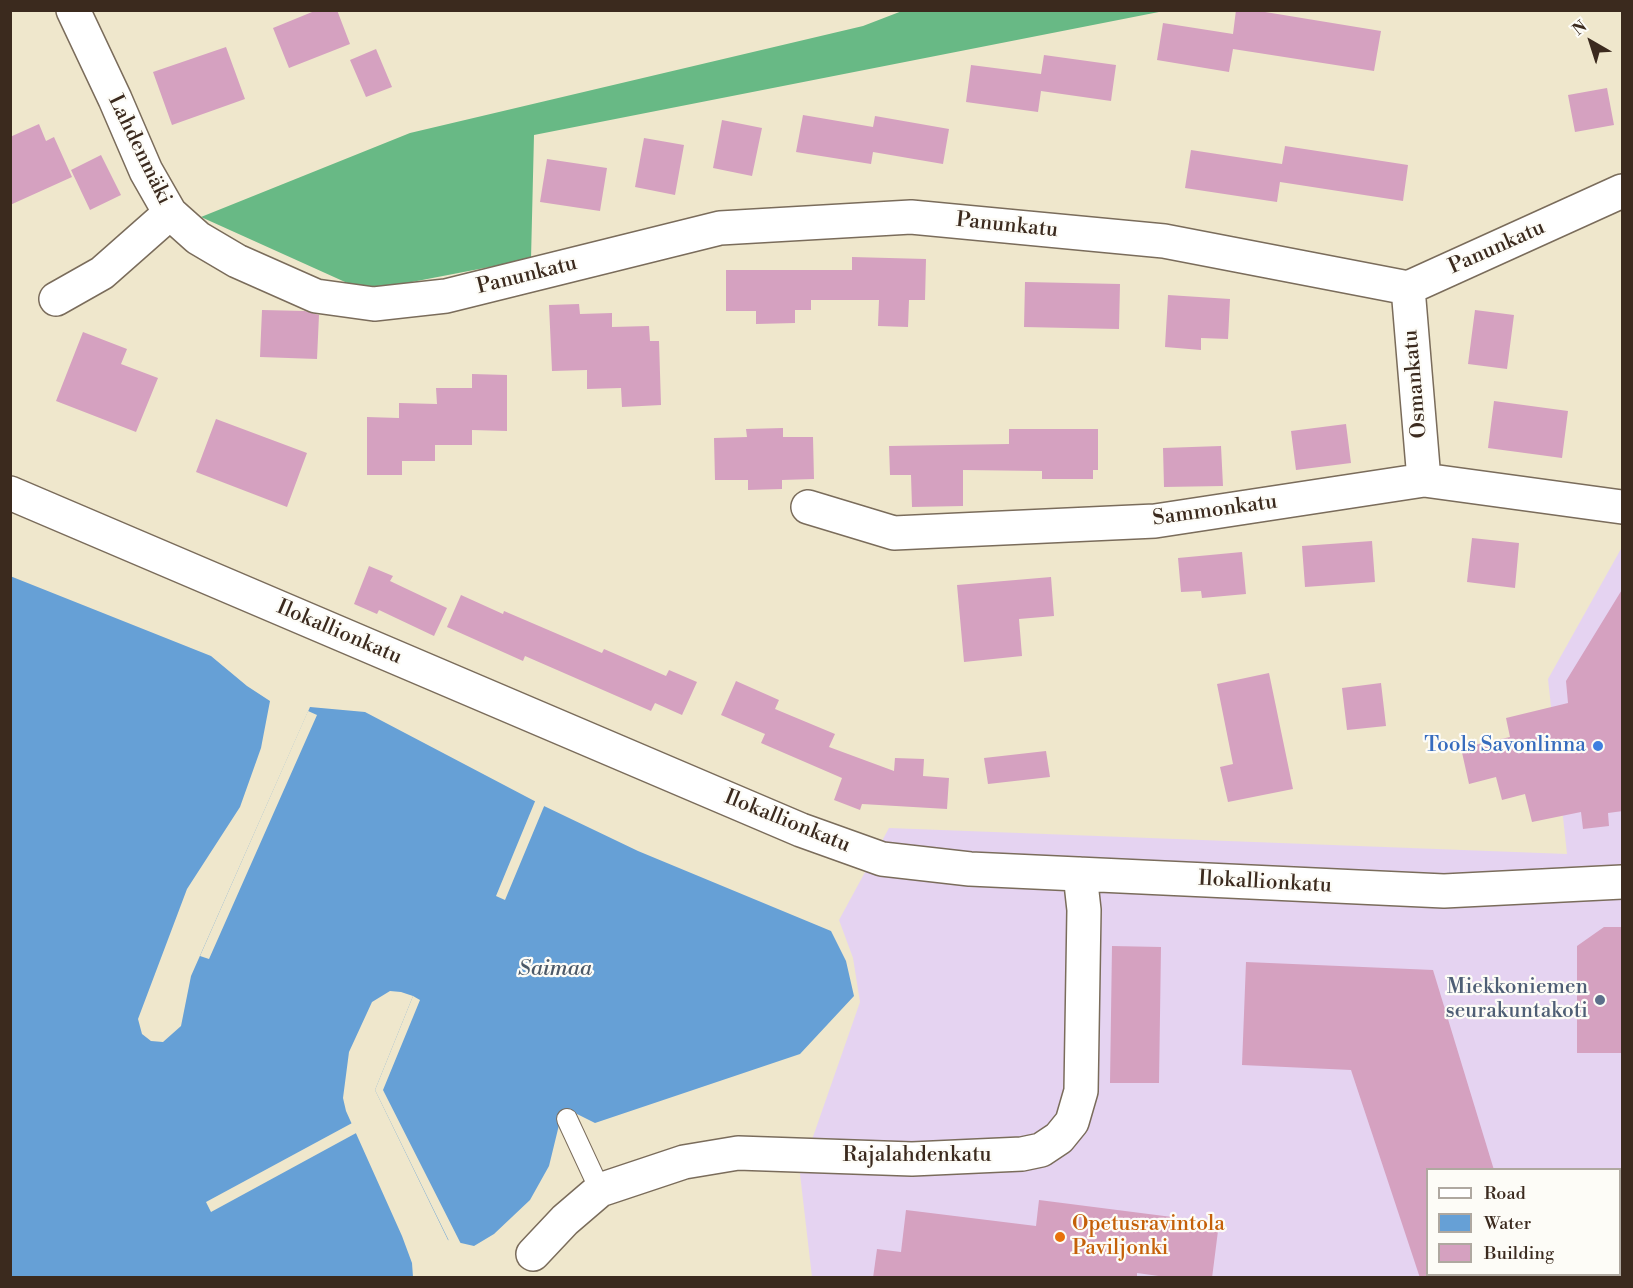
<!DOCTYPE html>
<html>
<head>
<meta charset="utf-8">
<style>
	body { margin:0 }
	#map { position:relative; width:1633px; height:1288px; overflow:hidden; background:#efe7cc; font-family:"Libre Bodoni",serif }
	canvas { display:block }
	.frame { position:absolute; inset:0; border:12px solid #3b2a1e; pointer-events:none }
	.legend { position:absolute; left:1426px; top:1168px; width:195px; height:108px; box-sizing:border-box; background:#fdfcf7; border:2px solid #afa8a0; margin:0; padding:8px 10px; list-style:none; font-size:18px; color:#3b2a1e }
	.legend li { display:flex; align-items:center; gap:12px; height:30px }
	.legend b { width:30px; border:2px solid #afa8a0 }
	.north { position:absolute; left:1561px; top:12px; width:60px; height:60px; -webkit-text-stroke:4px #fdfcf7; paint-order:stroke; rotate:321deg; font-size:16px; font-weight:700; line-height:24px; text-align:center; color:#3b2a1e }
	.north::after { content:''; display:block; margin:auto; width:21px; height:27px; background:#3b2a1e; clip-path:polygon(50% 0,100% 100%,50% 72%,0 100%) }
</style>
</head>
<body>
<div id="map">
<canvas width="1633" height="1288"></canvas>
<div class="frame"></div>
<ul class="legend">
<li><b style="height:8px;background:#fff"></b>Road</li>
<li><b style="height:16px;background:#66a0d6"></b>Water</li>
<li><b style="height:16px;background:#d5a1c0"></b>Building</li>
</ul>
<div class="north">N</div>
</div>
<script>
const c = document.querySelector('canvas').getContext('2d');
c.lineJoin = 'round';
function fillPath(path, color) { c.fillStyle = color; c.fill(path, 'evenodd'); }
const toPath = rows => new Path2D(rows.map(r => 'M' + r).join(''));
function strokePath(path, color, width, dash) { c.strokeStyle = color; c.lineWidth = width; c.lineCap = dash ? 'butt' : 'round'; c.setLineDash(dash || []); c.stroke(path); }
function label(font, color, halo, rows, align = 'center') {
  c.font = font + ' "Libre Bodoni",serif'; c.lineWidth = 4.5; c.setLineDash([]); c.textBaseline = 'middle'; c.strokeStyle = halo; c.fillStyle = color; for (const [text, x, y, turn = 0] of rows) {
    c.save(); c.translate(x, y); c.rotate((+turn || 0) * Math.PI / 180); c.textAlign = isNaN(turn) ? turn : align; if (halo) c.strokeText(text, 0, 0); c.fillText(text, 0, 0); c.restore();
  }
}
fillPath(toPath([
	[1622,547,1622,1263,1620,1264,1620,1170,1428,1170,1428,1274,1585,1275,1575,1278,812,1277,800,1174,860,1002,853,958,839,920,889,828,1567,854,1548,679]
]), '#e5d3f1');
fillPath(toPath([
	[902,11,1164,11,534,135,531,259,365,291,201,217,410,133,863,26]
]), '#68b985');
fillPath(toPath([
	[10,576,211,656,247,686,270,701,261,748,240,807,187,889,138,1019,142,1034,151,1041,163,1042,181,1026,191,976,310,707,365,712,544,806,638,851,831,931,846,961,854,996,800,1054,595,1123,575,1113,559,1125,549,1166,530,1200,494,1234,474,1246,448,1240,375,1090,413,996,401,992,390,991,372,1002,349,1052,343,1098,346,1111,402,1236,412,1263,413,1277,11,1277]
]), '#66a0d6');
fillPath(toPath([
	[308,711,317,715,209,959,200,956],
	[536,799,545,804,505,900,496,896],
	[413,996,420,1000,383,1090,462,1246,450,1243,375,1090],
	[354,1122,358,1132,211,1212,206,1202]
]), '#efe7cc');
fillPath(toPath([
	[317,10,337,10,350,44,289,68,273,28],
	[1236,10,1253,10,1381,31,1374,71,1233,49,1229,72,1157,60,1163,23,1233,34],
	[226,47,245,99,172,125,153,72],
	[376,49,392,87,366,97,350,60],
	[1044,55,1116,65,1111,101,1041,91,1038,112,966,102,971,65,1041,74],
	[1607,88,1614,125,1575,132,1568,95],
	[803,115,873,127,875,116,949,129,943,164,873,152,871,164,796,152],
	[722,120,762,128,752,176,713,168],
	[39,124,46,141,54,137,72,177,10,205,10,137],
	[644,138,684,145,675,195,635,187],
	[1285,146,1408,165,1403,201,1280,182,1277,202,1185,188,1191,150,1282,164],
	[101,155,121,195,90,210,71,170],
	[547,159,607,168,600,211,540,202],
	[852,257,926,259,925,300,909,300,908,327,878,326,879,300,811,300,811,310,795,310,795,323,756,324,756,311,726,311,726,270,852,270],
	[1025,282,1120,284,1119,329,1024,327],
	[1168,295,1230,299,1228,339,1201,338,1201,350,1165,347],
	[579,304,580,314,612,313,612,327,649,326,650,341,659,341,661,405,622,407,621,388,587,389,587,370,552,371,549,305],
	[262,310,305,311,319,315,317,359,260,357],
	[1475,310,1514,315,1507,369,1468,364],
	[83,332,127,349,121,364,158,378,136,432,56,401],
	[472,374,507,375,507,431,472,430,472,445,435,445,435,461,402,461,402,475,367,475,367,417,399,418,399,403,437,404,436,388,472,388],
	[1494,401,1568,411,1562,458,1488,448],
	[216,419,307,453,287,507,196,472],
	[1346,424,1351,463,1296,470,1291,431],
	[783,428,783,437,813,437,814,479,782,480,782,489,748,490,748,480,715,480,714,438,747,437,746,429],
	[1009,429,1098,429,1098,470,1093,470,1093,479,1042,479,1042,471,963,470,963,506,912,507,911,475,890,475,889,446,1009,444],
	[1221,446,1223,486,1164,487,1163,448],
	[1472,538,1519,543,1515,588,1467,582],
	[1372,541,1375,582,1305,587,1302,546],
	[1242,552,1246,594,1202,598,1201,591,1181,592,1178,558],
	[369,566,393,576,390,581,447,608,434,636,379,610,377,614,354,604],
	[1051,577,1054,616,1019,619,1022,656,964,662,957,585],
	[1623,588,1623,811,1608,813,1609,826,1583,829,1581,812,1532,822,1525,794,1502,800,1496,777,1469,784,1461,748,1510,737,1506,718,1568,703,1566,681],
	[461,595,503,614,504,611,602,653,604,649,666,676,669,670,697,682,682,715,655,703,651,711,525,656,523,661,447,627],
	[1269,673,1293,789,1228,802,1220,767,1233,764,1217,684],
	[736,681,779,700,775,709,835,734,829,747,894,771,895,758,924,759,923,776,949,778,947,809,862,804,860,810,834,800,842,778,761,743,765,734,721,715],
	[1381,683,1386,726,1347,730,1342,688],
	[1046,751,1050,777,988,784,984,758],
	[1604,927,1623,927,1623,1053,1577,1053,1577,946],
	[1112,946,1161,947,1159,1083,1110,1083],
	[1246,962,1433,970,1494,1170,1428,1170,1428,1278,1420,1278,1351,1070,1242,1065],
	[1039,1200,1219,1223,1212,1278,1173,1278,1137,1273,1137,1278,873,1278,877,1249,901,1252,906,1210,1036,1226]
]), '#d5a1c0');
const lane = toPath([
	[567,1119,600,1190]
]);
const street = toPath([
	[73,10,115,99,146,171,170,213,198,238,237,261,316,296,374,304,446,296,720,228,911,217,1164,241,1408,288,1622,191],
	[1408,288,1424,480],
	[56,299,102,273,170,213],
	[10,493,801,830,882,859,970,869,1444,891,1622,882],
	[808,507,894,533,1155,521,1424,480,1622,507],
	[533,1254,565,1220,600,1190,684,1162,738,1153,912,1159,1022,1154,1041,1150,1059,1138,1072,1122,1081,1091,1084,910,1080,874]
]);
strokePath(lane, '#7a6c5b', 22);
strokePath(street, '#7a6c5b', 36);
strokePath(lane, '#fff', 20);
strokePath(street, '#fff', 33);
for (const [x, y, r, color] of [
	[1598,746,6,"#3f7fe0"],
	[1600,1000,6,"#5c6f8a"],
	[1060,1237,6,"#e8710a"]
]) { const dot = new Path2D(); dot.arc(x, y, r, 0, 2 * Math.PI); c.fillStyle = color; c.fill(dot); strokePath(dot, '#fdfcf7', 2); }
label('21px', '#3b2a1e', '#fdfcf7', [
	["Lahdenmäki",139,150,64],
	["Panunkatu",1007,226,6],
	["Panunkatu",1497,248,-24],
	["Panunkatu",527,276,-14],
	["Osmankatu",1416,384,-95],
	["Sammonkatu",1215,511,-8],
	["Ilokallionkatu",339,633,23],
	["Ilokallionkatu",787,822,22],
	["Ilokallionkatu",1265,883,3],
	["Rajalahdenkatu",917,1156]
]);
label('21px', '#366cbe', '#fdfcf7', [
	["Tools Savonlinna",1586,746]
], 'right');
label('21px', '#4e5e75', '#fdfcf7', [
	["Miekkoniemen",1588,988],
	["seurakuntakoti",1588,1012]
], 'right');
label('21px', '#c56008', '#fdfcf7', [
	["Opetusravintola",1072,1225],
	["Paviljonki",1072,1249]
], 'left');
label('italic 22px', '#4c5968', '#fdfcf7', [
	["Saimaa",555,970]
]);
</script>
</body>
</html>
